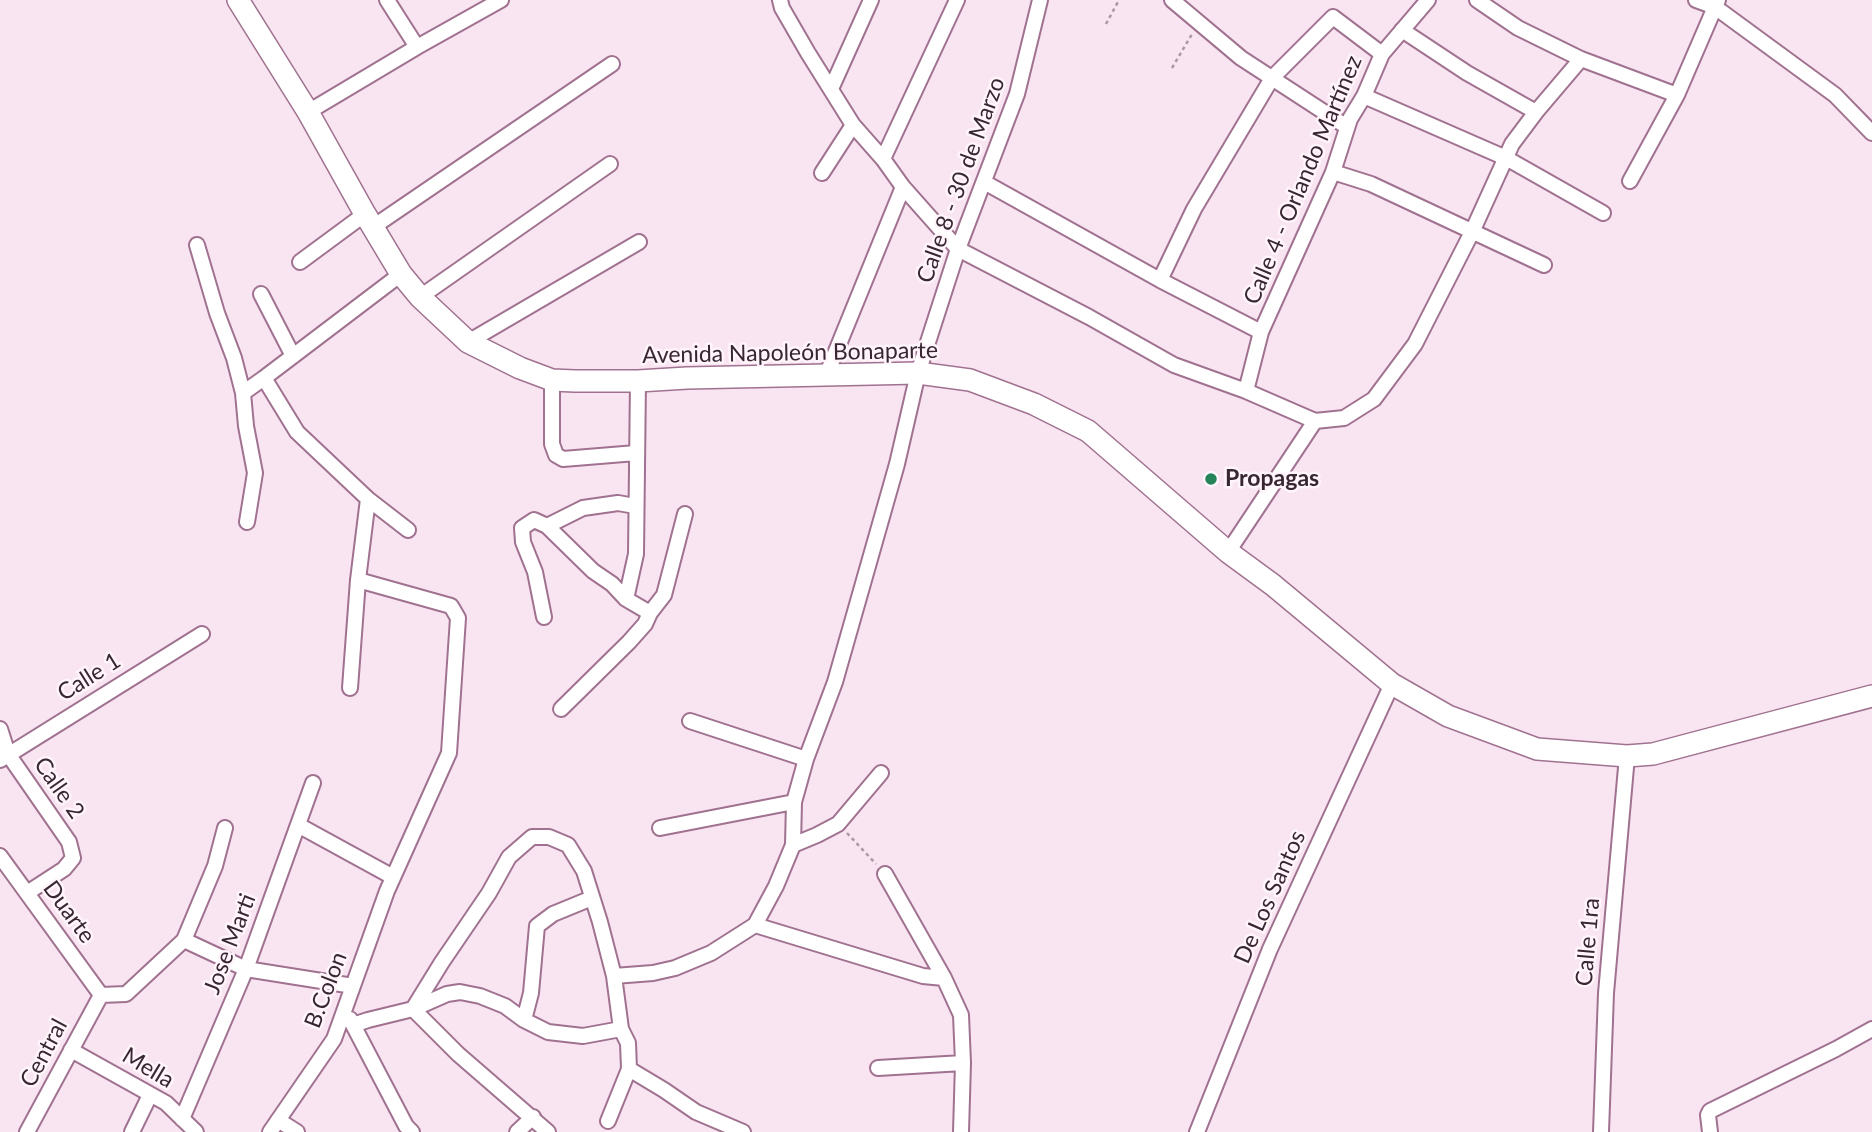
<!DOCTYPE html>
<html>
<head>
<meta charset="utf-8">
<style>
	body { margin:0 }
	canvas { display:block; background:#f9e4f1 }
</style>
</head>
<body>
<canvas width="1872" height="1132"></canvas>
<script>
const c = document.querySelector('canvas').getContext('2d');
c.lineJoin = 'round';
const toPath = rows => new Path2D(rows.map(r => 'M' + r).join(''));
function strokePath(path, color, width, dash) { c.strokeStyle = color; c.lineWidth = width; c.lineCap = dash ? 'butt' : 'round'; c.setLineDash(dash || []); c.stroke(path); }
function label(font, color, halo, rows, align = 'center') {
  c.font = font + ' Lato,sans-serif'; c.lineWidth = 5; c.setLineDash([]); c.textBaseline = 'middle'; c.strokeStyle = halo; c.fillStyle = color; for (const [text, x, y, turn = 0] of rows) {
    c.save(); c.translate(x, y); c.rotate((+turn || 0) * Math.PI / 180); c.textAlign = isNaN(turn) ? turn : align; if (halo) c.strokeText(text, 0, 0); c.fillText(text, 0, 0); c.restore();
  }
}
const minor = toPath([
	[780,0,782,8,808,53,853,125,883,159,903,187,958,249,1089,317,1174,365,1246,391,1315,421,1344,418,1374,399,1415,344,1472,232,1512,144,1536,112,1581,59],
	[1172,0,1241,58,1347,127],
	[1477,0,1518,28,1581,59,1677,95],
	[1696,0,1715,7,1835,95,1872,133],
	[1402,30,1467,73,1536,112],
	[417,47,501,0],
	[831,89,871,0],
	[1364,96,1506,158,1603,213],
	[308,112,417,47,387,0],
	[883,159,957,0],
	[1333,172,1371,184,1544,265],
	[822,173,853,125],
	[1630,181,1677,95,1718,0],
	[984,182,1160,280,1261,332],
	[373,227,612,64],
	[197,245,217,313,234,358,243,393],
	[300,262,365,214],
	[1160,280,1194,209,1272,78,1333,17,1382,54],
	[261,294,293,356],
	[420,297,610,164],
	[468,342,639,242],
	[826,376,903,187],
	[552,380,552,444,556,455,563,459,636,453],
	[638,381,636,554,626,599,650,613],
	[1246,391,1261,332,1333,172,1350,119,1364,96,1382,54,1428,0],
	[368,499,408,530],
	[247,522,255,473,246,426,243,393,264,378],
	[547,526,583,508,618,503,635,506],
	[1228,552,1315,421],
	[544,617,535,572,523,542,522,528,534,520,547,526,593,571,612,584,626,599],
	[350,688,358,580,368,499,297,432,264,378,401,274],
	[561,709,629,642,645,624,650,613,664,595,685,514],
	[690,721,806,759],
	[0,729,8,754,69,842,73,858,64,869,27,893],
	[0,760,202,634],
	[298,825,393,877],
	[660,828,794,802],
	[793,845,817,835,838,824,881,773],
	[0,856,101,995],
	[885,874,944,978,961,1015,963,1063,961,1132],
	[755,925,923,976,944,978],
	[184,940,246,969,353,986],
	[614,976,653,973,675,968,711,953,755,925,776,886,793,845,794,802,806,759,835,682,897,464,918,373,958,249,1017,94,1040,0],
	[101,995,126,994,184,940,215,866,225,828],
	[350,1019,406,1126,412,1132],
	[524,1020,531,993,537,926,553,914,592,898],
	[353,1025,368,1020,413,1009,442,962,489,893,509,857,532,837,549,837,568,845,584,871,600,922,614,976,621,1029,628,1043,629,1069,608,1121],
	[71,1050,166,1103,196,1132],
	[878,1068,963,1063],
	[629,1069,664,1090,696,1112,743,1132],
	[182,1119,246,969,313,783],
	[278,1120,297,1132],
	[27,1132,101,995],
	[132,1132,150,1095],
	[270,1132,334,1039,387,891,449,753,458,618,451,606,358,580],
	[517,1132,533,1117],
	[548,1132,458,1054,413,1009,447,994,460,992,480,996,505,1006,524,1020,548,1032,583,1036,621,1029],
	[1197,1132,1270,949,1392,684],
	[1601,1132,1606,993,1627,756],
	[1710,1132,1708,1115,1710,1111,1836,1049,1872,1029]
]);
const secondary = toPath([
	[238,0,308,112,365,214,401,274,420,297,468,342,520,368,552,380,575,381,638,381,687,378,918,373,970,380,1034,404,1088,431,1228,552,1273,585,1392,684,1448,716,1537,749,1627,756,1653,754,1872,696]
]);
strokePath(minor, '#a07290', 18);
strokePath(secondary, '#a07290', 24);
strokePath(toPath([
	[1106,24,1119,0],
	[1172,68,1192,34],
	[847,833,876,864]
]), '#ac98a5', 2.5, [3.5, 3.5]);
strokePath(minor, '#fff', 14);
strokePath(secondary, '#fff', 21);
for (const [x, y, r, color] of [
	[1211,479,7,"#26845b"]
]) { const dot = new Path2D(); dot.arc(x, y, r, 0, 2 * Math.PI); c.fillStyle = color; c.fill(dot); strokePath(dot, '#fff5fb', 2.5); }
label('23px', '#392633', '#fff5fb', [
	["Calle 8 - 30 de Marzo",961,180,-70],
	["Calle 4 - Orlando Martínez",1303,180,-67],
	["Avenida Napoleón Bonaparte",790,353,-1],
	["Calle 1",89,677,-32],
	["Calle 2",59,788,55],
	["De Los Santos",1270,897,-66],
	["Duarte",69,912,54],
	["Calle 1ra",1588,942,-85],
	["Jose Marti",230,944,-69],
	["B.Colon",326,990,-69],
	["Central",44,1053,-62],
	["Mella",148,1068,31]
]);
label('bold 23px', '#392633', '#fff5fb', [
	["Propagas",1225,479]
], 'left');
</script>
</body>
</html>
